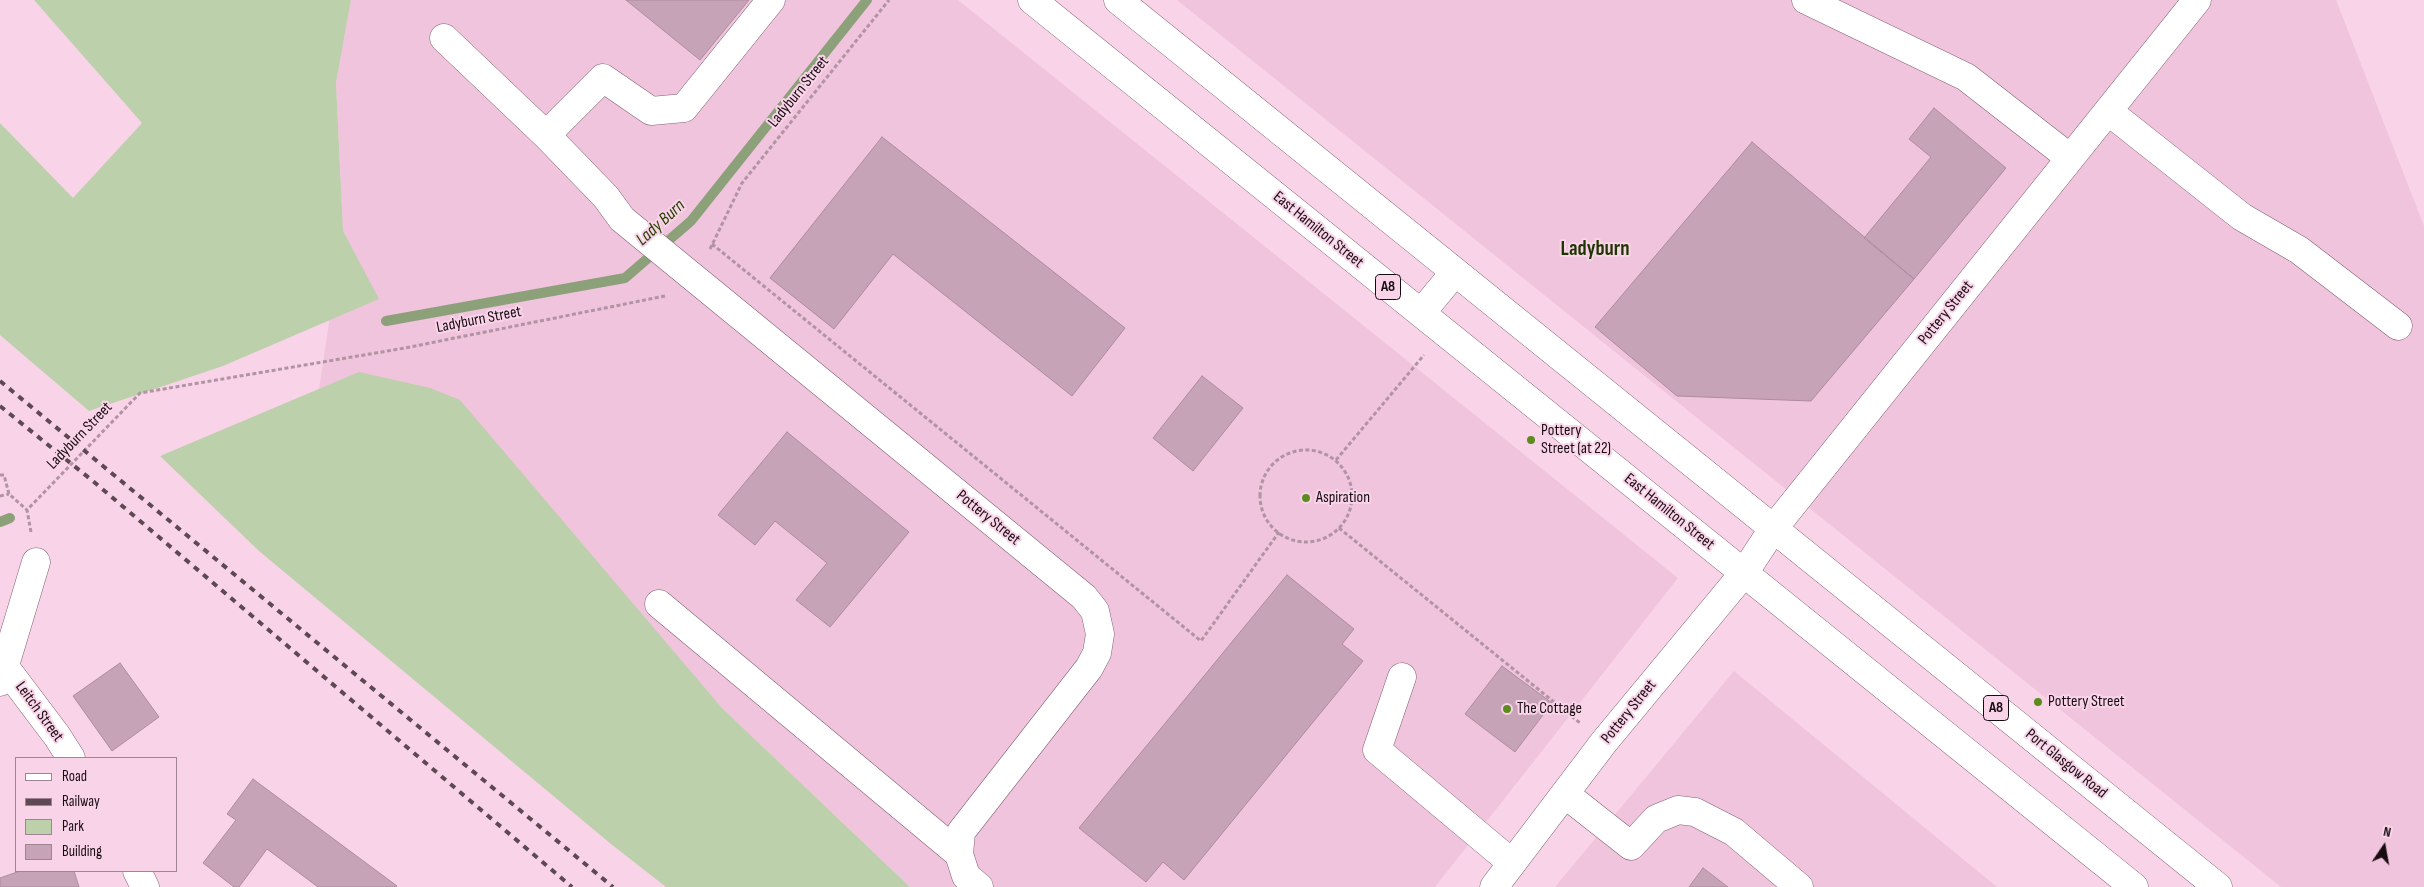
<!DOCTYPE html>
<html>
<head>
<meta charset="utf-8">
<style>
	body { margin:0 }
	#map { position:relative; width:2424px; height:887px; overflow:hidden; background:#f9d4e8; font-family:"Sofia Sans Condensed",sans-serif }
	canvas { display:block }
	.legend { position:absolute; left:15px; top:757px; width:162px; height:115px; box-sizing:border-box; background:#f9d4e8; border:1px solid #9f8493; margin:0; padding:6px 9px; list-style:none; font-size:15px; color:#180c13 }
	.legend li { display:flex; align-items:center; gap:10px; height:25px }
	.legend b { width:25px; border:1px solid #9f8493 }
	.north { position:absolute; left:2359px; top:822px; width:50px; height:50px; -webkit-text-stroke:4px #f9d4e8; paint-order:stroke; rotate:12deg; font-size:14px; font-weight:700; line-height:20px; text-align:center; color:#180c13 }
	.north::after { content:''; display:block; margin:auto; width:18px; height:22px; background:#180c13; clip-path:polygon(50% 0,100% 100%,50% 72%,0 100%) }
</style>
</head>
<body>
<div id="map">
<canvas width="2424" height="887"></canvas>
<ul class="legend">
<li><b style="height:6px;background:#fff"></b>Road</li>
<li><b style="height:6px;background:#5d4954"></b>Railway</li>
<li><b style="height:14px;background:#bcd0ab"></b>Park</li>
<li><b style="height:14px;background:#c6a3b6"></b>Building</li>
</ul>
<div class="north">N</div>
</div>
<script>
const c = document.querySelector('canvas').getContext('2d');
c.lineJoin = 'round';
function fillPath(path, color) { c.fillStyle = color; c.fill(path, 'evenodd'); }
const toPath = rows => new Path2D(rows.map(r => 'M' + r).join(''));
function strokePath(path, color, width, dash) { c.strokeStyle = color; c.lineWidth = width; c.lineCap = dash ? 'butt' : 'round'; c.setLineDash(dash || []); c.stroke(path); }
function label(font, color, halo, rows, align = 'center') {
  c.font = font + ' "Sofia Sans Condensed",sans-serif'; c.lineWidth = 4; c.setLineDash([]); c.textBaseline = 'middle'; c.strokeStyle = halo; c.fillStyle = color; for (const [text, x, y, turn = 0] of rows) {
    c.save(); c.translate(x, y); c.rotate((+turn || 0) * Math.PI / 180); c.textAlign = isNaN(turn) ? turn : align; if (halo) c.strokeText(text, 0, 0); c.fillText(text, 0, 0); c.restore();
  }
}
fillPath(toPath([
	[351,0,958,0,1678,578,1435,887,910,887,721,707,319,389,343,231,336,83],
	[1177,0,2336,0,2424,226,2424,887,2281,887],
	[1734,671,1997,887,1555,887]
]), '#f0c4dc');
fillPath(toPath([
	[34,0,351,0,336,83,343,231,379,299,223,366,89,411,0,335,0,123,73,198,142,123],
	[359,372,430,388,460,400,721,707,910,887,666,887,611,844,259,551,160,456]
]), '#bcd0ab');
strokePath(toPath([
	[386,321,625,278,691,221,867,0],
	[0,522,10,518]
]), '#8ca17a', 10);
const building = toPath([
	[626,0,749,0,700,60,626,0],
	[1934,108,2006,168,1914,279,1864,238,1931,157,1909,139,1934,108],
	[882,137,1125,328,1072,396,893,254,834,329,770,278,882,137],
	[1752,142,1914,279,1811,401,1677,396,1595,327,1752,142],
	[1202,376,1243,408,1193,471,1153,438,1202,376],
	[787,432,909,532,830,627,796,600,827,563,775,521,755,545,718,515,787,432],
	[1287,575,1354,629,1342,644,1363,661,1184,880,1163,862,1146,882,1079,828,1287,575],
	[120,663,159,717,112,751,73,696,120,663],
	[1502,666,1552,703,1515,752,1465,714,1502,666],
	[253,779,397,886,396,887,318,887,267,849,239,887,234,887,203,863,236,820,227,814,253,779],
	[1703,868,1728,887,1689,887,1703,868],
	[20,871,74,871,79,887,0,887,0,878,20,871]
]);
fillPath(building, '#c6a3b6');
strokePath(building, '#ae8c9f', 1);
const minor = toPath([
	[771,0,684,108,651,111,603,78,546,135,606,197,622,219,1084,597,1095,611,1100,634,1097,653,1089,668,961,832,959,854,966,876,979,887],
	[1806,0,1966,77,2070,158],
	[444,38,546,135],
	[2108,111,2242,217,2299,250,2398,326],
	[659,604,959,854],
	[5,667,57,736,71,758],
	[1402,677,1377,750,1512,863],
	[0,682,36,562],
	[1565,794,1631,846,1656,819,1678,810,1695,812,1734,832,1799,887],
	[137,871,145,887],
	[1494,887,1604,742,1744,573,1773,529,2197,0]
]);
const highway = toPath([
	[1032,0,2134,887],
	[1118,0,2218,887],
	[1421,313,1455,272]
]);
strokePath(minor, '#826274', 29);
strokePath(highway, '#826274', 29);
strokePath(toPath([
	[712,244,1201,641,1279,532],
	[710,249,742,183,889,0],
	'1260 496a46 46 0 1 1 92 0a46 46 0 1 1-92 0Z',
	[1336,460,1424,355],
	[0,475,4,475,9,494,27,510],
	[0,496,9,494],
	[1339,528,1580,723],
	[31,532,27,510,140,393,405,348,665,296]
]), '#b194a3', 3, [4, 2.5]);
strokePath(minor, '#fff', 28);
strokePath(highway, '#fff', 28);
strokePath(toPath([
	[0,381,613,887],
	[0,406,94,482,572,887]
]), '#5d4954', 4, [6, 6]);
for (const [x, y, r, color] of [
	[1531,440,5,"#5c8b1e"],
	[1306,498,5,"#5c8b1e"],
	[2038,702,5,"#5c8b1e"],
	[1507,709,5,"#5c8b1e"]
]) { const dot = new Path2D(); dot.arc(x, y, r, 0, 2 * Math.PI); c.fillStyle = color; c.fill(dot); strokePath(dot, '#f9d4e8', 2); }
for (const [x, y, w] of [
	[1388,287,25],
	[1996,708,25]
]) { const box = new Path2D(); box.roundRect(x - w / 2, y - 12.5, w, 25, 4); c.fillStyle = '#f9d4e8'; c.fill(box); strokePath(box, '#180c13', 1); }
label('bold 15px', '#180c13', null, [
	["A8",1388,287],
	["A8",1996,708]
]);
label('16px', '#180c13', '#f9d4e8', [
	["Ladyburn Street",799,92,-51],
	["East Hamilton Street",1318,230,39],
	["Pottery Street",1946,313,-51],
	["Ladyburn Street",479,320,-11],
	["Ladyburn Street",80,436,-46],
	["East Hamilton Street",1669,512,39],
	["Pottery Street",988,518,39],
	["Leitch Street",39,712,54],
	["Pottery Street",1629,712,-51],
	["Port Glasgow Road",2066,764,39]
]);
label('16px', '#180c13', '#f9d4e8', [
	["Pottery",1541,431],
	["Street (at 22)",1541,449],
	["Aspiration",1316,498],
	["Pottery Street",2048,702],
	["The Cottage",1517,709]
], 'left');
label('italic 18px', '#263f01', '#f9d4e8', [
	["Lady Burn",661,223,-42]
]);
label('bold 21px', '#1f3501', '#f9d4e8', [
	["Ladyburn",1595,250]
]);
</script>
</body>
</html>
